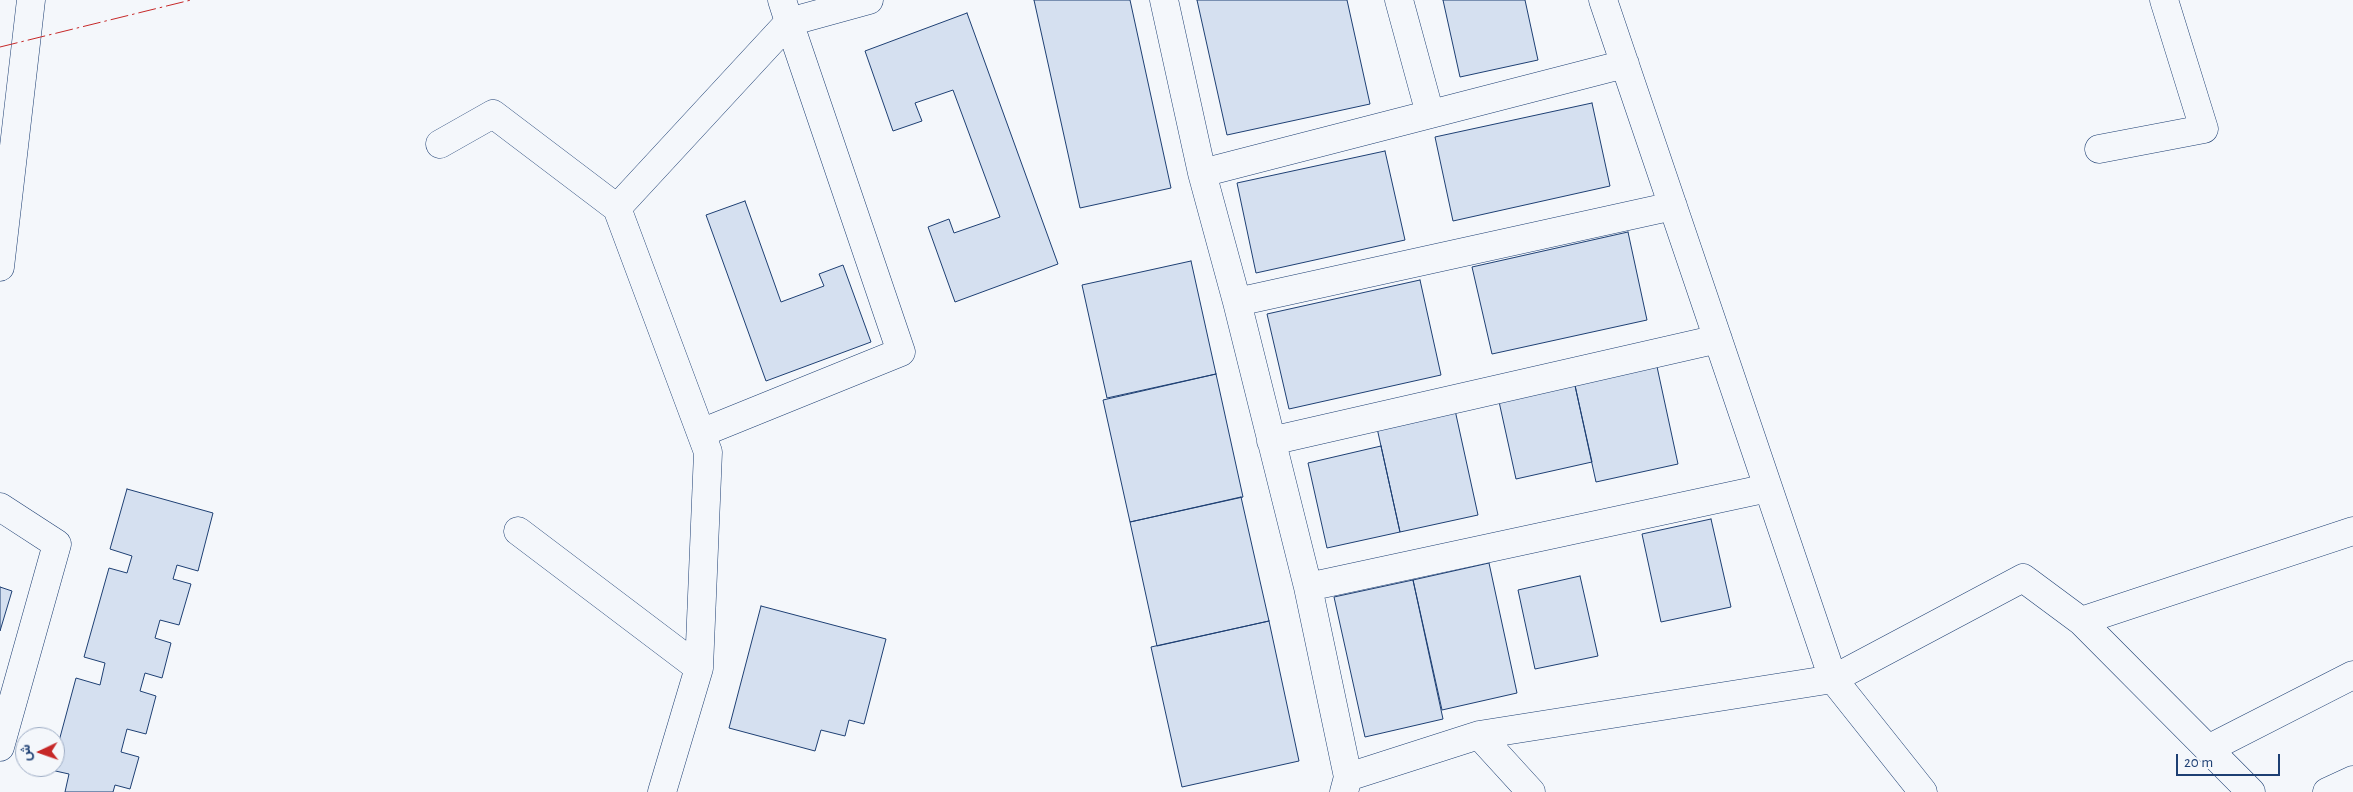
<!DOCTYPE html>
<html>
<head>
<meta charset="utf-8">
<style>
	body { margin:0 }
	#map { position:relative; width:2353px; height:792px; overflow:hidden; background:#f4f7fb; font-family:"Alegreya Sans",Vazirmatn,sans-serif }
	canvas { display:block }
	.north { position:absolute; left:15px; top:727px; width:50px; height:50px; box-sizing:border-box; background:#f4f7fb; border:1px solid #9eadc5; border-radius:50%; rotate:267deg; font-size:14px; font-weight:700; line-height:20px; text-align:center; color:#1d3f73 }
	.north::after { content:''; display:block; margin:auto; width:18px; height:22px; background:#c62828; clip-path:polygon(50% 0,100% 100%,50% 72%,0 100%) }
	.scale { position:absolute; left:2176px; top:754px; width:104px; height:22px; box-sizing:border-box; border:2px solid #1d3f73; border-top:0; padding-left:6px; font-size:15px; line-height:18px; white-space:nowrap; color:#1d3f73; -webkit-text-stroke:4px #f4f7fb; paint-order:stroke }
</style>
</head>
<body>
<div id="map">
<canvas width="2353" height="792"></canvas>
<div class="north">ش</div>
<div class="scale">20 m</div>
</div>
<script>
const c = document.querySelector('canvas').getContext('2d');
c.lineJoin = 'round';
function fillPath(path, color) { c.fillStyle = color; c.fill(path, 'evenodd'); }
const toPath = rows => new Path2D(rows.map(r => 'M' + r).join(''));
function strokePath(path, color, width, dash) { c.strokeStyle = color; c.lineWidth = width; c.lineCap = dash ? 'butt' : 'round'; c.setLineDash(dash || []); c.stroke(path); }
const building = toPath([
	[1034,0,1130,0,1171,188,1080,208,1034,0],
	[1197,0,1347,0,1370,104,1227,135,1197,0],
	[1443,0,1525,0,1538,60,1460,77,1443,0],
	[967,13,1058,264,955,302,928,227,949,219,954,233,1000,217,953,90,915,103,922,121,893,131,865,51,967,13],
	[1592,103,1610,186,1453,221,1435,137,1592,103],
	[1385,151,1405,240,1256,273,1237,183,1385,151],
	[745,201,781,302,824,286,819,274,843,265,871,342,766,381,706,215,745,201],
	[1628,232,1647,320,1492,354,1472,267,1628,232],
	[1191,261,1216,374,1107,398,1082,285,1191,261],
	[1420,280,1441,375,1289,409,1267,314,1420,280],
	[1656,362,1678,464,1596,482,1574,381,1656,362],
	[1216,374,1243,497,1130,522,1103,400,1216,374],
	[1574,381,1592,462,1516,479,1498,397,1574,381],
	[1455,410,1478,515,1400,532,1377,428,1455,410],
	[1381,446,1400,532,1327,548,1308,463,1381,446],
	[127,489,213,513,198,571,177,565,173,579,191,584,179,625,160,620,155,638,171,643,162,678,145,673,140,691,156,696,146,734,127,729,121,752,139,757,130,789,115,785,113,792,65,792,69,774,51,770,52,767,55,767,55,756,76,678,100,685,105,663,84,657,109,568,127,573,132,556,110,549,127,489],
	[1241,497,1269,621,1157,646,1130,522,1241,497],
	[1711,519,1731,607,1661,622,1642,534,1711,519],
	[1489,563,1517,693,1442,710,1413,580,1489,563],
	[1580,576,1598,656,1535,669,1518,590,1580,576],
	[1413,580,1443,719,1365,737,1334,597,1413,580],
	[0,587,12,591,0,631,0,587],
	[761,606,886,639,864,724,849,720,845,736,821,730,815,751,729,728,761,606],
	[1269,621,1299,761,1182,787,1151,647,1269,621]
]);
fillPath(building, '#d5e0f0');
strokePath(building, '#1d3f73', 1);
const street = toPath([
	[1164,0,1202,173,1237,302,1308,587,1348,777,1344,792],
	[1399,0,1430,114],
	[1603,0,1833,679,1923,792],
	[440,144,493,114,617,208,708,452,699,668,662,792],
	[2099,149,2204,129,2164,0],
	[1202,173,1625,64],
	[617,208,789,22,782,0],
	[0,267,31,0],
	[1237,302,1673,206],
	[701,433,901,352,789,22,869,0],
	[1271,441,1718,339],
	[0,507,57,544,0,747],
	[518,531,699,668],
	[1308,587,1768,488],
	[2081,621,2251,792],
	[1479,735,1531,792],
	[2208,749,2353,675],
	[1348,777,1479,735,1833,679,2023,578,2081,621,2353,531],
	[2327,792,2353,780]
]);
strokePath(street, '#1d3f73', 29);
strokePath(street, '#f4f7fb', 28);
strokePath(toPath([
	[0,47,191,0]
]), '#c62828', 1, [18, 4, 2.5, 4]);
</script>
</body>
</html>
